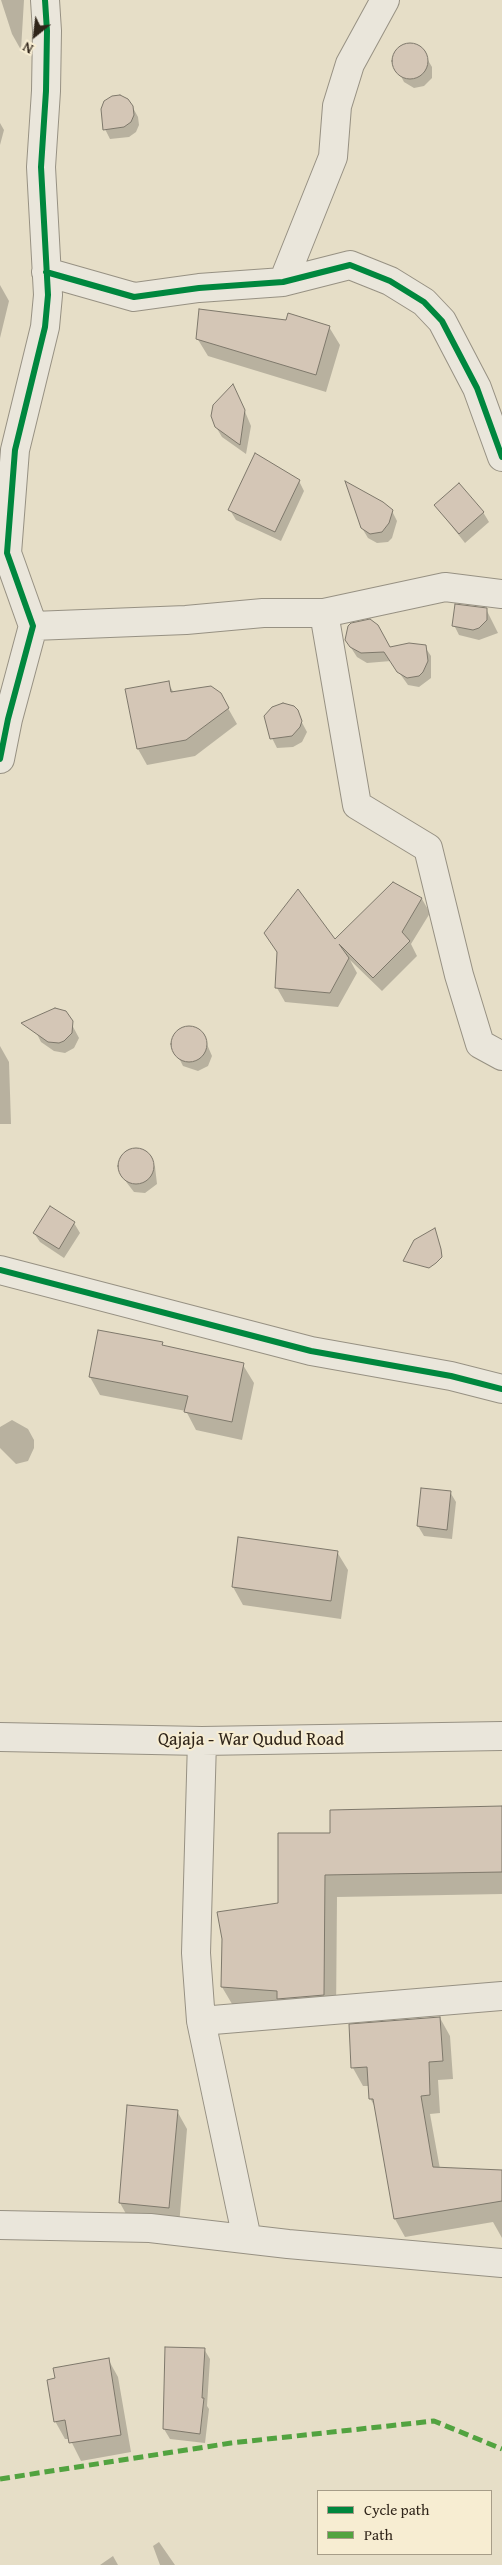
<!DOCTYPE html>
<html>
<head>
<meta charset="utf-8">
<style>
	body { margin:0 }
	#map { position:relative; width:502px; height:2565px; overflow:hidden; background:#e6dec7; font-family:"Gentium Book Plus",serif }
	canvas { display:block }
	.legend { position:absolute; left:317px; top:2490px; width:175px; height:65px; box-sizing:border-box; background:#f7edd2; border:1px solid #a79d88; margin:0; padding:6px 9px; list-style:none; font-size:15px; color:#2f2419 }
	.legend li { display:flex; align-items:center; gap:10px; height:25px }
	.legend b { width:25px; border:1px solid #a79d88 }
	.north { position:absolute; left:10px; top:10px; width:50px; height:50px; -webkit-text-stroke:4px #f7edd2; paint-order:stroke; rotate:209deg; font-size:14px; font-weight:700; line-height:20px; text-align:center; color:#2f2419 }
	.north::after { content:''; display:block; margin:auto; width:18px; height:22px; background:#2f2419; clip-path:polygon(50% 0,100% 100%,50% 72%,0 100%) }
</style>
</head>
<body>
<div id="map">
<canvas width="502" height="2565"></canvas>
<ul class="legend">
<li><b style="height:6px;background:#00873e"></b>Cycle path</li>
<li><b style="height:6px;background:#52a340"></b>Path</li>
</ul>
<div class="north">N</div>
</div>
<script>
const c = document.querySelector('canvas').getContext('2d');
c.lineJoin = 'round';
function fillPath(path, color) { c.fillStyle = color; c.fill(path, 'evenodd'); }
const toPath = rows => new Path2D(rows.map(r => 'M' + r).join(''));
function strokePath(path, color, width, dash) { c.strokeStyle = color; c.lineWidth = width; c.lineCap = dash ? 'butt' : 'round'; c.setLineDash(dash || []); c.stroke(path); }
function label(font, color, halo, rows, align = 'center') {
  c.font = font + ' "Gentium Book Plus",serif'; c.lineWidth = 4; c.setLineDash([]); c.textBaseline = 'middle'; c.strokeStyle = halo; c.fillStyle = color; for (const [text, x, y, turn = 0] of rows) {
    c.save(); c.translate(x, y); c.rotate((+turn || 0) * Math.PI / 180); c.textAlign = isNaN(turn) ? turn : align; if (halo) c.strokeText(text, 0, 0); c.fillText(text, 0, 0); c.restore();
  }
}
fillPath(toPath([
	[1,0,24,0,21,50,12,34],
	[409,44,420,47,432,67,432,78,424,86,414,88,404,82,394,63,396,52],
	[132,106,138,117,139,125,136,132,129,137,110,139,105,129],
	[0,123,4,130,0,145],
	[0,285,9,301,0,338],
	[287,321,329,327,340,345,326,392,208,356,197,338],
	[238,395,251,426,246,454,222,437,213,422],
	[299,481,304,491,281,541,236,520,230,510],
	[435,505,483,512,489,522,465,543],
	[392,511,397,521,392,538,388,542,377,543,368,538,362,528],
	[486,609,498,633,479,640,459,635,454,625],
	[346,640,389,648,425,647,431,656,431,678,419,687,408,685,391,661,367,663,357,657],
	[168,683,174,693,220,694,237,724,195,756,147,765,138,749,127,690],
	[299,717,307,732,302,742,293,747,277,748,272,738],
	[393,883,422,899,430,913,411,944,417,956,382,991,350,960,357,973,338,1007,285,1002,277,988,278,954,266,934,335,941],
	[71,1023,79,1038,74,1048,65,1053,54,1051,41,1042,36,1032],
	[191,1027,203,1035,212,1056,208,1066,198,1071,183,1066,173,1046,179,1032],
	[0,1046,9,1062,11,1124,0,1124],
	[140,1150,149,1157,155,1167,157,1184,145,1193,134,1192,127,1183,121,1173,120,1162,130,1151],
	[74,1223,80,1233,64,1258,40,1242,34,1233],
	[162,1343,164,1347,243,1365,254,1383,242,1440,196,1430,186,1411,100,1395,90,1377],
	[12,1420,28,1429,34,1440,34,1448,28,1461,16,1464,0,1448,0,1427],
	[450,1492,456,1502,452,1539,424,1536,418,1526],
	[337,1552,348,1570,341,1619,243,1605,233,1587],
	[502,1808,502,1894,337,1897,336,2017,235,2009,222,1987,279,1904,332,1835],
	[440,2018,450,2036,453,2079,438,2080,440,2113,430,2114,440,2169,502,2171,502,2238,493,2222,405,2237,395,2219,376,2109,370,2098,370,2086,363,2086,353,2068],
	[177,2111,187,2129,179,2226,130,2221,120,2203],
	[204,2349,210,2359,207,2406,209,2409,205,2443,170,2439,164,2429],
	[108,2359,118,2377,131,2452,81,2461,70,2439,65,2439,55,2421],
	[159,2542,175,2565,160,2565,153,2546],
	[113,2556,118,2565,100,2565]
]), '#0003');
const building = toPath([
	'392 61a18 18 0 1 1 36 0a18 18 0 1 1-36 0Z',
	[120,95,128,99,133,106,134,115,131,122,124,127,103,130,101,109,104,101,112,96,120,95],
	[199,309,286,320,288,313,330,326,316,375,196,339,199,309],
	[233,384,245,410,240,445,215,427,211,416,213,405,233,384],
	[255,453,300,480,275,532,228,510,255,453],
	[345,481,383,502,393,510,389,523,382,532,370,534,361,528,345,481],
	[459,483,484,512,459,534,434,505,459,483],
	[455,604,487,608,487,620,479,628,473,630,452,626,455,604],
	[370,619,378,625,390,647,409,643,426,645,428,661,423,672,419,676,407,678,397,672,384,652,361,653,350,647,345,640,348,626,351,623,370,619],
	[169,681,171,692,211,686,221,693,229,708,186,740,137,749,125,689,169,681],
	[283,703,294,706,298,710,302,721,300,727,292,736,270,739,264,716,272,707,283,703],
	[393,882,422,898,402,932,410,941,373,978,339,944,349,958,330,993,275,988,277,952,264,933,298,889,335,939,393,882],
	[55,1008,66,1011,73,1021,72,1033,64,1041,59,1043,48,1042,21,1023,55,1008],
	'171 1044a18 18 0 1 1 36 0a18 18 0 1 1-36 0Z',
	'118 1166a18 18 0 1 1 36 0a18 18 0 1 1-36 0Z',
	[50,1206,75,1222,59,1249,33,1233,50,1206],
	[435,1228,441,1249,442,1257,436,1263,429,1268,403,1261,414,1240,435,1228],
	[98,1330,163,1342,162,1345,244,1363,232,1422,184,1412,188,1396,89,1377,98,1330],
	[421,1488,451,1491,447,1530,417,1526,421,1488],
	[238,1537,338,1551,331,1601,232,1587,238,1537],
	[502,1806,502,1872,325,1875,324,1995,277,1999,277,1991,221,1987,222,1939,217,1912,278,1903,278,1833,330,1833,330,1810,502,1806],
	[440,2017,443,2061,429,2062,430,2095,421,2096,433,2167,502,2170,502,2201,394,2219,373,2099,369,2099,367,2067,351,2068,349,2024,440,2017],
	[127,2105,178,2110,169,2208,119,2203,127,2105],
	[165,2347,205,2348,202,2398,204,2398,200,2434,163,2429,165,2347],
	[109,2358,121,2435,69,2443,65,2420,54,2422,47,2380,55,2378,53,2368,109,2358]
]);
fillPath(building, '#d4c6b6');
strokePath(building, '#7e786b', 1);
const minor = toPath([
	[46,272,134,297,199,288,283,282,350,265,390,281,424,302,442,321,477,388,502,457],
	[283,282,333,157,337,106,350,64,385,0],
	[324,613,357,805,428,848,459,975,480,1044,502,1056],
	[33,626,186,620,263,613,324,613,445,587,502,594],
	[0,759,8,719,33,626,7,553,15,450,45,327,48,295,41,167,46,91,47,31,45,0],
	[0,1270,311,1351,451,1376,502,1389],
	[0,1737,202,1741,502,1736],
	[202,1741,196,1953,201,2021,247,2239],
	[201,2021,502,1996],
	[0,2225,150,2228,288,2244,502,2263]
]);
strokePath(minor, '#979183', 30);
strokePath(minor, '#eae6db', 28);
strokePath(toPath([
	[0,2479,231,2443,434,2421,502,2449]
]), '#52a340', 5, [10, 5]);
strokePath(toPath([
	[46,272,134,297,199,288,283,282,350,265,390,281,424,302,442,321,477,388,502,457],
	[0,759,8,719,33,626,7,553,15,450,45,327,48,295,41,167,46,91,47,31,45,0],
	[0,1270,311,1351,451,1376,502,1389]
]), '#00873e', 6);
label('18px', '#2f2419', '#f7edd2', [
	["Qajaja - War Qudud Road",251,1740]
]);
</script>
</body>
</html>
